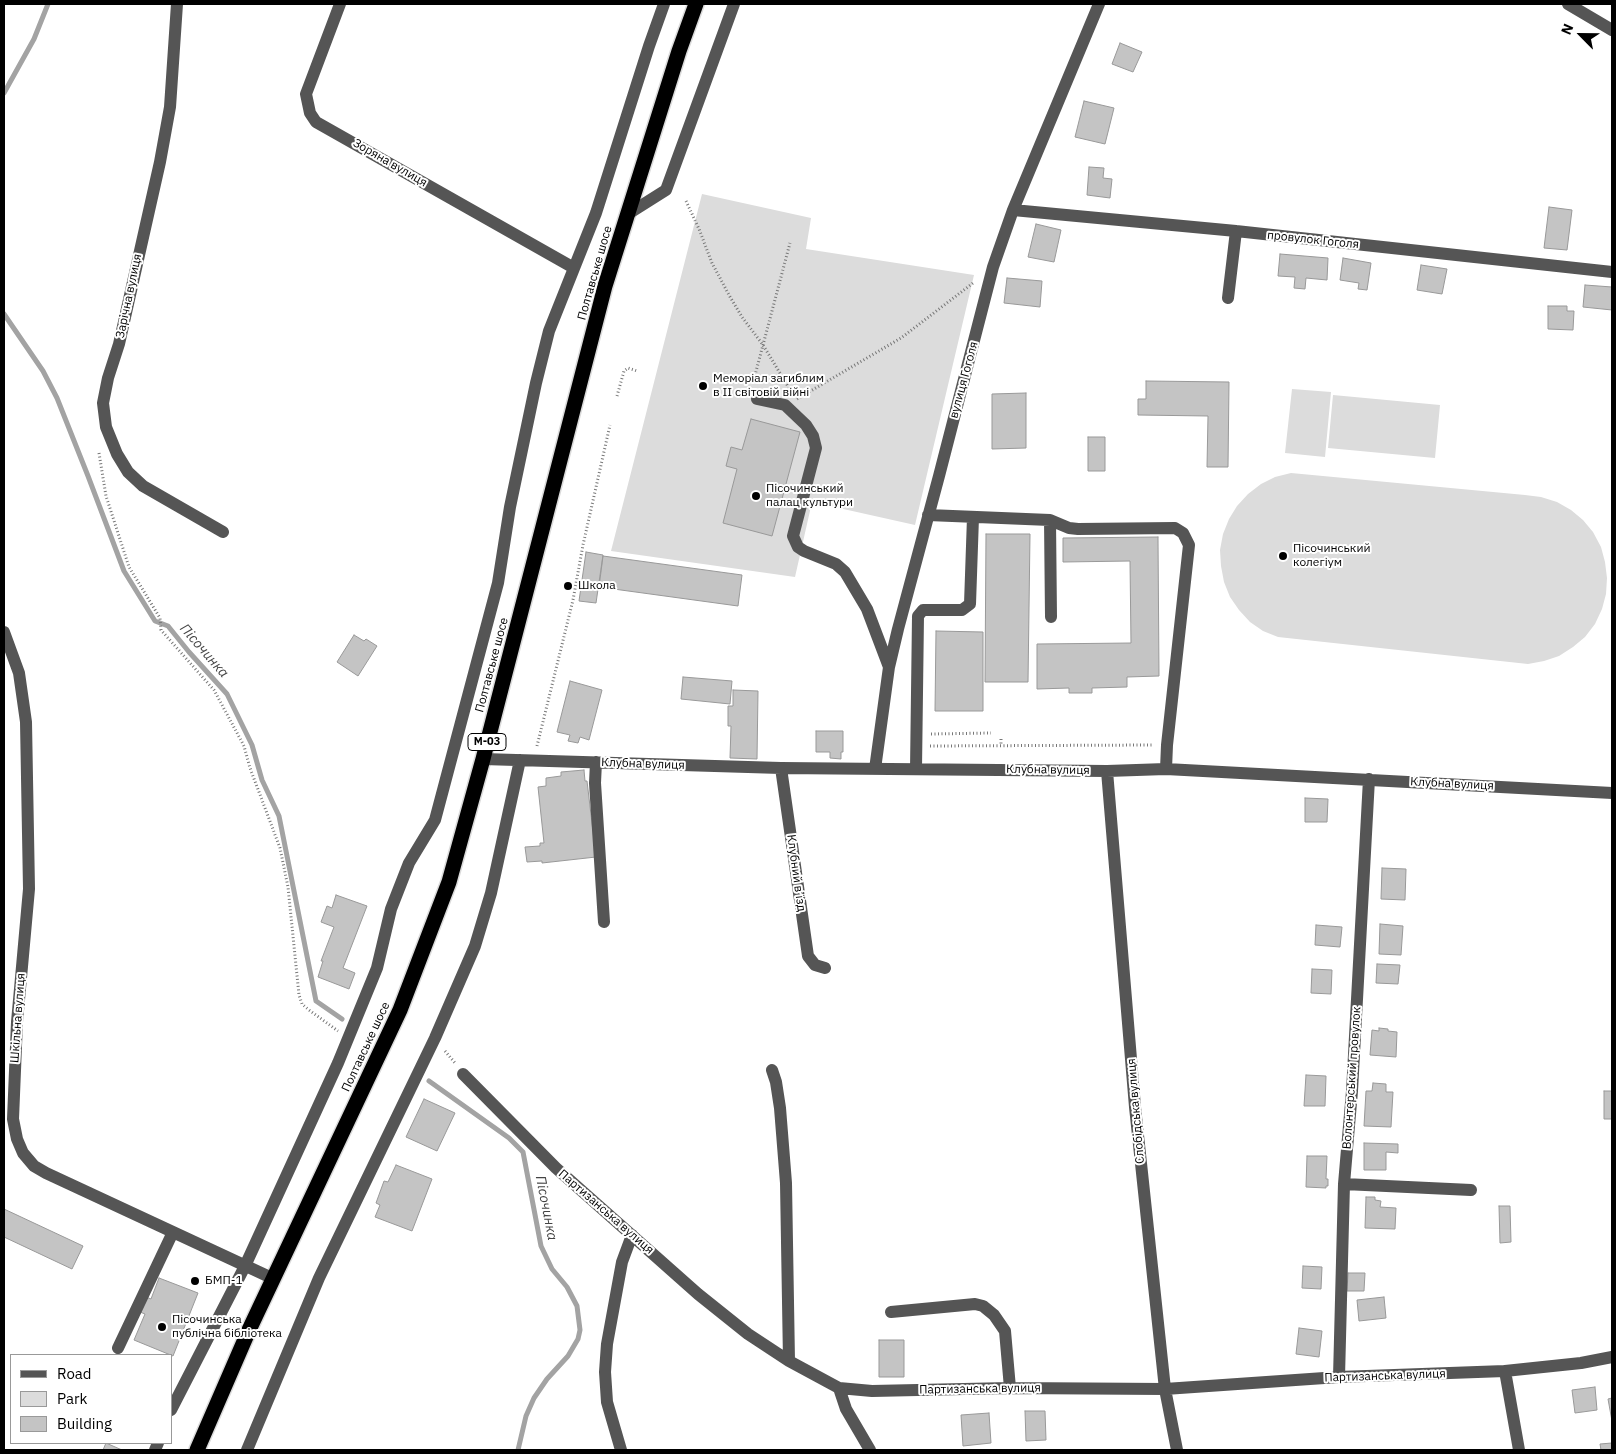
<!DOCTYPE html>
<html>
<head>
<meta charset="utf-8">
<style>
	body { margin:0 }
	#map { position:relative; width:1616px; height:1454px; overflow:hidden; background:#fff; font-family:"IBM Plex Sans",sans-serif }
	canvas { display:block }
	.frame { position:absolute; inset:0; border:5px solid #000; pointer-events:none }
	.legend { position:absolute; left:10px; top:1354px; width:162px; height:90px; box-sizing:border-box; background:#fff; border:1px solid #999; margin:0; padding:6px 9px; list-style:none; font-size:15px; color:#000 }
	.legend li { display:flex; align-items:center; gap:10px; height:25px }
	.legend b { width:25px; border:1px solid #999 }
	.north { position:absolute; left:1556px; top:10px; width:50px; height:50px; -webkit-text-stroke:4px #fff; paint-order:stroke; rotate:293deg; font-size:14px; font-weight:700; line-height:20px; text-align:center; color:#000 }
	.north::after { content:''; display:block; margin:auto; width:18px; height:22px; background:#000; clip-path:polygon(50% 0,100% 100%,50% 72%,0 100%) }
</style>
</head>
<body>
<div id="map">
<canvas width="1616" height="1454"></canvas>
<div class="frame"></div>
<ul class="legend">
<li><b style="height:6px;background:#555"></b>Road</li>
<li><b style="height:14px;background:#dcdcdc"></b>Park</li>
<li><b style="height:14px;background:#c4c4c4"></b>Building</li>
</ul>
<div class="north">N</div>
</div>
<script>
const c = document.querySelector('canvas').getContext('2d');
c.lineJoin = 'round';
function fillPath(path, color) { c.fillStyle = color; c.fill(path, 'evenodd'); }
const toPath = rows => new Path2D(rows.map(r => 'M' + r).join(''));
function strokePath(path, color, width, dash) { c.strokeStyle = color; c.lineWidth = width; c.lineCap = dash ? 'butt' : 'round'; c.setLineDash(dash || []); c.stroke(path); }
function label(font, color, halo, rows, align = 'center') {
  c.font = font + ' "IBM Plex Sans",sans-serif'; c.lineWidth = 4; c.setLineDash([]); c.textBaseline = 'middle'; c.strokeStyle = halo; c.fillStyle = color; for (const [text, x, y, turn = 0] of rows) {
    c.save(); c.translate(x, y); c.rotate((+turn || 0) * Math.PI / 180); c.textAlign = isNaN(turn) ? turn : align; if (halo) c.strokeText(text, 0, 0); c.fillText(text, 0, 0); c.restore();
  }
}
fillPath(toPath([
	[702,194,811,218,806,249,974,275,915,525,812,502,795,577,611,551],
	[1292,389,1331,392,1325,457,1285,453],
	[1333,395,1440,405,1435,458,1328,448],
	[1291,473,1525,495,1541,497,1557,502,1571,510,1583,520,1593,532,1601,547,1605,562,1607,578,1606,594,1602,609,1595,624,1585,637,1573,647,1559,656,1544,661,1528,664,1278,637,1263,631,1250,622,1239,610,1230,597,1224,582,1221,566,1220,550,1223,534,1229,519,1237,506,1248,494,1261,484,1275,477]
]), '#dcdcdc');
strokePath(toPath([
	[4,93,34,39,48,4],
	[4,314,43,371,57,398,88,476,124,571,155,621,168,626,189,652,227,694,252,745,262,780,279,816,316,1001,342,1019],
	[429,1081,509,1138,523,1152,541,1246,552,1269,567,1287,577,1306,580,1330,578,1339,568,1356,547,1379,534,1398,526,1416,518,1450]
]), '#a3a3a3', 5);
const building = toPath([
	[1120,43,1142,52,1133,72,1112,64,1120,43],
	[1084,101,1114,108,1105,144,1075,137,1084,101],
	[1089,167,1104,168,1103,178,1112,179,1110,198,1087,195,1089,167],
	[1549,207,1572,210,1567,250,1544,248,1549,207],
	[1036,224,1061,230,1054,262,1028,257,1036,224],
	[1280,254,1328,258,1327,280,1306,278,1305,289,1294,288,1295,277,1278,276,1280,254],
	[1343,258,1371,263,1367,290,1358,289,1359,283,1340,280,1343,258],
	[1421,265,1447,269,1442,294,1417,290,1421,265],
	[1007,278,1042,281,1040,307,1004,303,1007,278],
	[1585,285,1612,287,1612,310,1583,307,1585,285],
	[1548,306,1567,306,1567,311,1574,311,1573,330,1548,329,1548,306],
	[1146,381,1229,382,1228,467,1207,467,1208,416,1138,415,1138,399,1146,399,1146,381],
	[1026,393,1026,448,992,449,992,394,1026,393],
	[751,419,800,432,772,536,723,523,737,469,726,466,731,447,742,450,751,419],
	[1088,437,1105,437,1105,471,1088,471,1088,437],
	[986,534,1030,534,1028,682,985,682,986,534],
	[1158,537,1159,676,1127,677,1127,687,1092,688,1092,693,1069,693,1069,688,1037,689,1037,644,1131,643,1130,561,1063,562,1063,538,1158,537],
	[586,552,603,555,596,603,579,601,586,552],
	[603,556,742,575,738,606,599,587,603,556],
	[936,631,983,632,983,711,935,711,936,631],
	[354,635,364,641,366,639,377,646,358,676,337,662,354,635],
	[683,677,732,681,730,704,681,699,683,677],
	[570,681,602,690,589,740,580,737,578,743,568,741,570,735,557,732,570,681],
	[733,690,758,691,757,759,730,758,731,726,728,726,728,706,733,706,733,690],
	[816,731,843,731,843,752,841,752,841,759,830,758,830,752,816,752,816,731],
	[584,770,585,781,587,781,596,857,542,863,542,861,527,862,525,847,540,846,540,843,544,843,538,787,546,786,546,778,561,776,561,772,584,770],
	[1305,798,1328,799,1327,822,1305,822,1305,798],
	[1382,868,1406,869,1405,900,1381,899,1382,868],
	[336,895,367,906,343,968,355,973,349,989,318,977,323,961,321,961,334,927,321,922,327,906,332,908,336,895],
	[1380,924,1403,926,1401,955,1379,954,1380,924],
	[1316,925,1342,927,1340,947,1315,945,1316,925],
	[1377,964,1400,965,1398,984,1376,983,1377,964],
	[1312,969,1332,970,1331,994,1311,993,1312,969],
	[1379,1028,1388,1029,1388,1031,1397,1032,1396,1057,1370,1055,1372,1030,1379,1031,1379,1028],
	[1306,1075,1326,1076,1325,1106,1304,1106,1306,1075],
	[1373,1083,1386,1084,1386,1092,1393,1092,1391,1127,1364,1126,1366,1091,1372,1091,1373,1083],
	[1604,1091,1612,1091,1612,1119,1604,1119,1604,1091],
	[424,1099,455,1113,437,1151,406,1137,424,1099],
	[1364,1143,1398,1144,1398,1153,1386,1152,1386,1170,1364,1170,1364,1143],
	[1307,1156,1327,1156,1326,1179,1328,1179,1328,1186,1326,1186,1326,1188,1306,1187,1307,1156],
	[396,1165,432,1179,412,1231,375,1217,380,1205,376,1203,384,1181,388,1182,396,1165],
	[1366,1197,1375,1197,1375,1200,1381,1201,1380,1207,1396,1208,1395,1229,1365,1228,1366,1197],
	[1499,1206,1510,1206,1511,1242,1500,1243,1499,1206],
	[4,1209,83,1246,72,1269,4,1237,4,1209],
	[1303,1266,1322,1267,1321,1289,1302,1288,1303,1266],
	[1348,1273,1365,1273,1364,1291,1347,1291,1348,1273],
	[159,1278,198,1293,173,1356,134,1340,145,1314,140,1312,146,1297,151,1299,159,1278],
	[1384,1297,1386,1318,1359,1321,1357,1300,1384,1297],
	[1299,1328,1322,1331,1319,1357,1296,1354,1299,1328],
	[879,1340,904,1340,904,1377,879,1377,879,1340],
	[1595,1387,1597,1410,1575,1413,1572,1390,1595,1387],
	[1612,1398,1612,1421,1608,1399,1612,1398],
	[1025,1411,1045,1411,1046,1440,1026,1441,1025,1411],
	[989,1413,991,1443,963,1446,961,1415,989,1413],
	[106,1443,122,1450,103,1450,106,1443],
	[1612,1443,1612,1450,1601,1450,1600,1444,1612,1443]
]);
fillPath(building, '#c4c4c4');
strokePath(building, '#999', 1);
const highway = toPath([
	[197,1450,249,1330,400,1010,449,882,483,759,605,286,679,51,696,4]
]);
strokePath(highway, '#dbdbdb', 18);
strokePath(toPath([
	[686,201,699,229,712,263,729,295,742,317,763,345,792,393],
	[754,379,790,243],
	[617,396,624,371,628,368,637,371],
	[797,399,901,338,973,283],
	[99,453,106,496,129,567,160,618,161,630,214,690,244,746,250,768,280,848,288,887,299,995,302,1004,309,1010,338,1031],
	[931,734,991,733],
	[1001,739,1001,745],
	[537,746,573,600,583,545,610,425],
	[930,746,1153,745],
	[445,1051,455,1063]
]), '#777', 3, [1, 2.5]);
strokePath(toPath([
	[177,4,170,107,160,162,119,344,108,378,103,403,106,427,117,454,128,472,143,486,223,532],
	[340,4,306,94,310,113,316,122,574,268],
	[1568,4,1612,30],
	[1013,210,1236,231,1612,272],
	[628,214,666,190,734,4],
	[1228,298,1236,231],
	[757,399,785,405,806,425,813,436,816,448,793,536,798,547,804,551,836,564,845,572,867,609,889,667],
	[928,515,1050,520,1069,528,1078,529,1175,528,1183,533,1189,545,1167,745,1166,769],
	[1050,520,1051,617],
	[4,632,19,673,26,722,29,889,17,1022,13,1119,17,1139,23,1153,34,1166,46,1173,274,1279],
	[483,759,781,768,1107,771,1166,769,1612,793],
	[596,762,595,783,604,922],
	[781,768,808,956,815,965,825,968],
	[875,769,889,667,898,629,939,476,993,267,1013,210,1099,4],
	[916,769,918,616,923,610,962,610,970,604,973,517],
	[1107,771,1135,1107,1165,1389,1177,1450],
	[772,1070,776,1082,780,1108,786,1183,789,1361],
	[463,1074,556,1168,698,1294,748,1334,789,1361,839,1388,872,1391,1010,1388,1165,1389,1339,1377,1505,1371,1581,1363,1612,1357],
	[1344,1184,1471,1190],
	[891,1312,975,1304,983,1306,994,1315,1005,1331,1010,1388],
	[118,1348,173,1232],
	[1505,1371,1519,1450],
	[1339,1377,1344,1184,1352,1091,1369,779],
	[839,1388,846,1409,870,1450],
	[171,1410,245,1266,338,1063,377,968,391,909,409,863,435,820,498,583,510,507,536,383,549,331,596,213,649,46,664,4],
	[155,1450,158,1443],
	[247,1450,319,1278,435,1038,475,946,491,893,520,760],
	[621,1450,607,1402,605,1372,607,1344,622,1262,632,1235]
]), '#555', 12);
strokePath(highway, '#000', 15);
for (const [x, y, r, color] of [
	[703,386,5,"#000"],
	[756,496,5,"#000"],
	[1283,556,5,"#000"],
	[568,586,5,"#000"],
	[195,1281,5,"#000"],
	[162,1327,5,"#000"]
]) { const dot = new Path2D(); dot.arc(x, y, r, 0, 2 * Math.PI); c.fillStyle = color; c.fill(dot); strokePath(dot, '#fff', 2); }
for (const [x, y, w] of [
	[487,742,38]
]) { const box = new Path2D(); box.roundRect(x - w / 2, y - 8.5, w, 17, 4); c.fillStyle = '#fff'; c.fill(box); strokePath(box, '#000', 1); }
label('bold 11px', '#000', null, [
	["М-03",487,742]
]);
label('12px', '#000', '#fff', [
	["Зоряна вулиця",390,163,30],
	["провулок Гоголя",1313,240,6],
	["Полтавське шосе",595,273,-74],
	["Зарічна вулиця",129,296,-78],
	["вулиця Гоголя",964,380,-75],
	["Полтавське шосе",492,665,-75],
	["Клубна вулиця",643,764,2],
	["Клубна вулиця",1048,770,1],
	["Клубна вулиця",1452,784,3],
	["Клубний в’їзд",796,873,82],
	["Шкільна вулиця",18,1018,-86],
	["Полтавське шосе",366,1047,-65],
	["Волонтерський провулок",1352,1078,-86],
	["Слобідська вулиця",1136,1111,-95],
	["Партизанська вулиця",606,1212,41],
	["Партизанська вулиця",1385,1376,-2],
	["Партизанська вулиця",980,1389,-1]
]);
label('12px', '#000', '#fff', [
	["Меморіал загиблим",713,379],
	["в II світовій війні",713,393],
	["Пісочинський",766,489],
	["палац культури",766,503],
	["Пісочинський",1293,549],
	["колегіум",1293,563],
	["Школа",578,586],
	["БМП-1",205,1281],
	["Пісочинська",172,1320],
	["публічна бібліотека",172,1334]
], 'left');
label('italic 14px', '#444', '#fff', [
	["Пісочинка",204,651,49],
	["Пісочинка",546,1208,79]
]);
</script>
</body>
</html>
